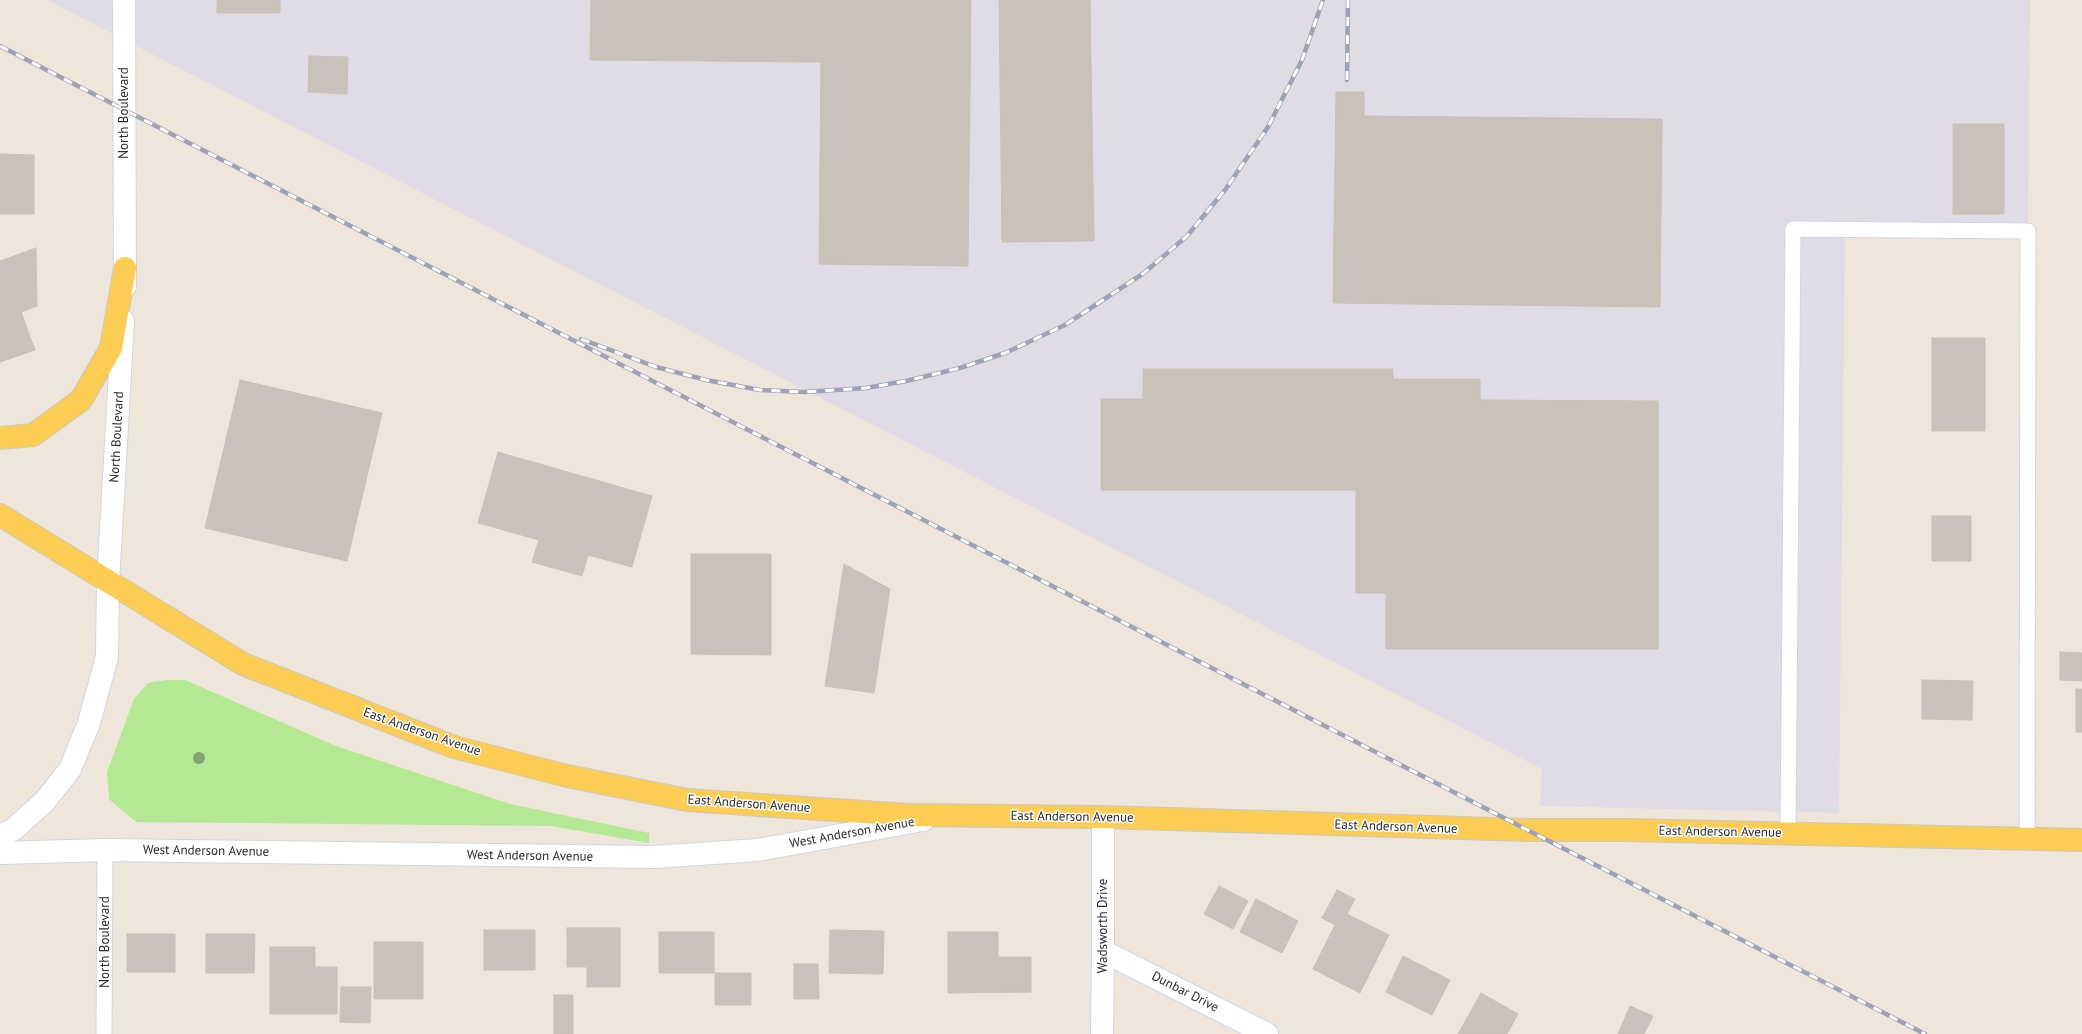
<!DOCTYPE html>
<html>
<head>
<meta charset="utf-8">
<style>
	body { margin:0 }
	canvas { display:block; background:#eee5db }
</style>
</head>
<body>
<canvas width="2082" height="1034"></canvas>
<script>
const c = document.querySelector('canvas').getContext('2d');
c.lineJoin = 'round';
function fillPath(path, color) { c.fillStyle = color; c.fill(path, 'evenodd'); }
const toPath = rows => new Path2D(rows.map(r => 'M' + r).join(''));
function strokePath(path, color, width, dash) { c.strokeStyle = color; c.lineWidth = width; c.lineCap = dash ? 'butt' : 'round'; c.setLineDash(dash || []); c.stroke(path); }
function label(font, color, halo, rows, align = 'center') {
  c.font = font + ' "PT Sans",sans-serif'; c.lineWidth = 3; c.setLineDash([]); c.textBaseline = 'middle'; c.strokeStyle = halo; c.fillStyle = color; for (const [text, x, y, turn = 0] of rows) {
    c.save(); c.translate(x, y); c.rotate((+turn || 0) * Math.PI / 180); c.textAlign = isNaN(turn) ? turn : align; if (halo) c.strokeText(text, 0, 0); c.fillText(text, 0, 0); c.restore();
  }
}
fillPath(toPath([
	[47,0,2030,0,2028,231,1845,230,1839,813,1540,806,1542,769]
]), '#dfdce5');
fillPath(toPath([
	[167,680,185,680,336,746,510,804,649,833,649,843,551,826,136,822,109,799,107,772,134,699,148,683]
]), '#b4e993');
const building = toPath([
	[217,0,280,0,280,13,217,13,217,0],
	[591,0,971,0,968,266,819,264,821,62,590,60,591,0],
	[999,0,1090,0,1094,241,1002,242,999,0],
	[309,56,348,57,347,94,308,92,309,56],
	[1336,92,1364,92,1364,116,1662,119,1660,307,1333,303,1336,92],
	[1953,124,2004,124,2004,214,1953,214,1953,124],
	[0,154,34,155,34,214,0,214,0,154],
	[36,248,37,306,21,312,35,350,0,362,0,261,36,248],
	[1932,338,1985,338,1985,431,1932,431,1932,338],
	[1143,369,1393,369,1393,379,1480,379,1480,400,1658,401,1658,649,1386,649,1386,593,1356,593,1356,490,1101,490,1101,399,1143,399,1143,369],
	[240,380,382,413,347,561,205,528,240,380],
	[498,452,652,496,632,567,588,555,582,576,532,562,539,540,478,523,498,452],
	[1932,516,1971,516,1971,561,1932,561,1932,516],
	[691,554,771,554,771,655,691,654,691,554],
	[844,564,890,589,874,693,825,686,844,564],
	[2060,652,2082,653,2082,681,2060,680,2060,652],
	[1922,680,1973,681,1972,720,1922,719,1922,680],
	[2076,689,2082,689,2082,732,2076,732,2076,689],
	[1219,886,1248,901,1233,929,1204,914,1219,886],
	[1337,890,1355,899,1347,914,1389,935,1360,993,1313,969,1335,925,1322,918,1337,890],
	[1256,899,1298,921,1282,953,1240,932,1256,899],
	[567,928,620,928,620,987,587,987,587,967,567,967,567,928],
	[484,930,535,930,535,970,484,970,484,930],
	[830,930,884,931,883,974,829,973,830,930],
	[659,932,714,932,714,973,659,973,659,932],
	[948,932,998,932,998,957,1031,957,1031,992,948,993,948,932],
	[127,934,175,934,175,972,127,972,127,934],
	[206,934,255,934,254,973,206,973,206,934],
	[374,942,423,942,423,999,374,999,374,942],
	[270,947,315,947,315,967,337,967,337,1014,270,1014,270,947],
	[1403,956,1450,980,1432,1015,1386,992,1403,956],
	[794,964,818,964,819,999,794,999,794,964],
	[715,973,751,973,751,1005,715,1005,715,973],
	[341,987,371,987,370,1023,340,1022,341,987],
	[1481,993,1518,1014,1507,1034,1458,1034,1481,993],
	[554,995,573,995,573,1034,554,1034,554,995],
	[1630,1006,1653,1016,1644,1034,1618,1034,1630,1006]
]);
fillPath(building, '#c9c2bb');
strokePath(building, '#c9c1b5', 1);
const service = toPath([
	[1788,833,1793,229,2028,231,2027,838],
	[104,1034,105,850]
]);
const minor = toPath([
	[1102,1034,1103,951]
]);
const tertiary = toPath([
	[124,0,125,286],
	[1103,817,1103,951,1267,1034],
	[0,836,14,829,45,801,70,769,89,723,107,657,108,582,123,321],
	[0,853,105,850,654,857,758,850,923,820]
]);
const primary = toPath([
	[0,438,33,435,81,400,111,348,125,268],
	[0,515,243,664,454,747,567,776,687,800,908,815,1103,817,1528,830,1625,830,2082,840]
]);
strokePath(service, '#d0d5e4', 17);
strokePath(minor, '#d0d5e4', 24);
strokePath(tertiary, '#d0d5e4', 24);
strokePath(primary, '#c8c8c8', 24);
strokePath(service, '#fff', 15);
strokePath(minor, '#fff', 22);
strokePath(tertiary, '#fff', 22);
strokePath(primary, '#fccd52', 22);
const rail = toPath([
	[0,46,1925,1034],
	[1347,80,1348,0],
	[581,339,656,367,706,380,760,390,805,392,866,388,906,381,960,368,1005,353,1065,325,1144,273,1187,236,1225,190,1268,127,1302,60,1323,0]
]);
strokePath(rail, '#9da2b6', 4.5);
strokePath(rail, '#fff', 3, [9]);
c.fillStyle = '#83a46e';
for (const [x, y] of [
	[199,758]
]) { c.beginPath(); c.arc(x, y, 6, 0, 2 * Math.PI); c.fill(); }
label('13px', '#2a2a2a', '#fff', [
	["North Boulevard",124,113,-90],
	["North Boulevard",117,437,-87],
	["East Anderson Avenue",422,732,19],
	["East Anderson Avenue",749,804,4],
	["East Anderson Avenue",1072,817,1],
	["East Anderson Avenue",1396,827,2],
	["East Anderson Avenue",1720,832,1],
	["West Anderson Avenue",852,833,-10],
	["West Anderson Avenue",206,851,1],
	["West Anderson Avenue",530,856,1],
	["Wadsworth Drive",1103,926,-90],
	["North Boulevard",105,942,-90],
	["Dunbar Drive",1185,992,27]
]);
</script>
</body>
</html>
